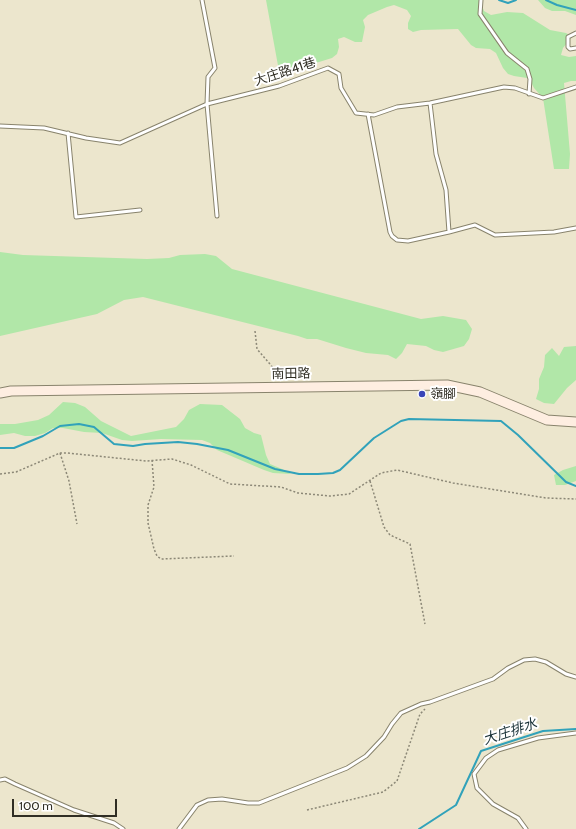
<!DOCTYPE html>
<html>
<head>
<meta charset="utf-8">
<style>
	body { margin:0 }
	#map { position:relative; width:576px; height:829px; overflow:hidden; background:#ece6cd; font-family:Cabin,sans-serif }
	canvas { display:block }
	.scale { position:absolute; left:12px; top:799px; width:105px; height:18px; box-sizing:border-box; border:2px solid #302e24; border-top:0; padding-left:5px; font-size:12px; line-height:14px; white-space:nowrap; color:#302e24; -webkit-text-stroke:3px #fff; paint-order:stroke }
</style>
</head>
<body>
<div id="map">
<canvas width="576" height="829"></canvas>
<div class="scale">100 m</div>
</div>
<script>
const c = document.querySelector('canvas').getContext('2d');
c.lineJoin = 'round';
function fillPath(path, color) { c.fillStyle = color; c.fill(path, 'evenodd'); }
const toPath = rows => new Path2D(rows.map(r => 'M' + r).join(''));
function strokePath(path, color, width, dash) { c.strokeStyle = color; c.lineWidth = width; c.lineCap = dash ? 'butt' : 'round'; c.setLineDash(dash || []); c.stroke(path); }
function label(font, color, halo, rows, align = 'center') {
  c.font = font + ' Cabin,"Noto Sans TC",sans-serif'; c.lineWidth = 4; c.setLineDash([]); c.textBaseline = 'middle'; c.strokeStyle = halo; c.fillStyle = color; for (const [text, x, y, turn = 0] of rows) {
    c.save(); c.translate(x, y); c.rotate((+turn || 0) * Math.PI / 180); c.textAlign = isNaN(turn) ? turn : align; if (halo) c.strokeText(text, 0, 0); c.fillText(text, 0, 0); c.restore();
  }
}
fillPath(toPath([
	[266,0,480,0,484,11,491,15,507,12,523,13,550,30,566,33,572,37,563,48,561,55,569,57,576,56,576,81,571,81,564,83,570,154,569,169,554,169,543,98,534,88,531,82,527,78,514,76,508,74,503,68,496,53,490,49,476,48,471,45,458,29,421,30,413,32,408,29,408,23,411,16,407,10,394,5,387,7,368,15,363,20,365,27,362,42,355,42,344,37,338,39,339,47,337,54,332,58,306,66,292,67,279,71],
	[538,0,576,0,576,15,565,11,552,11,545,8],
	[0,252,23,255,147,259,169,258,180,255,205,254,216,256,232,269,421,319,443,316,466,320,472,329,469,339,464,346,443,352,434,350,426,346,407,344,402,353,396,359,388,355,366,353,346,348,317,339,307,339,298,336,143,297,124,300,97,314,0,336],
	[576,346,576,380,567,388,554,404,544,403,536,399,539,389,539,379,544,367,545,355,552,348,559,356,564,347],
	[63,402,75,403,85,407,101,421,131,436,176,427,184,419,189,410,200,404,222,405,240,419,245,428,254,433,261,435,266,455,270,464,282,469,291,474,273,473,264,470,217,450,210,443,202,440,161,439,132,441,122,440,102,433,84,432,63,428,53,428,45,433,35,436,25,436,14,433,0,435,0,424,15,424,38,420,49,415],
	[576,466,576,481,565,485,556,485,554,475,563,470]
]), '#b1e7a8');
strokePath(toPath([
	[499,0,508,3,516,0],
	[546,0,557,5,576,10],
	[0,448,14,448,43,436,60,426,79,424,94,427,114,444,133,446,145,444,178,442,197,444,228,450,275,469,299,474,318,474,333,473,340,470,374,438,401,421,409,419,501,421,518,435,566,482,576,486],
	[419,829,456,805,481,751,543,731,576,729]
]), '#31a2ba', 2);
const lane = toPath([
	[202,0,215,68,208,77,207,104,217,216],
	[481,0,480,14,507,53,527,69,530,79,529,94],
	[576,33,568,37,568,47,570,49,576,48],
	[368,114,390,232,392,236,397,240,408,241,449,232,446,190,436,154,430,103],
	[0,126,44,128,86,138,120,143,207,104,279,86,328,68,339,74,341,88,356,113,374,115,397,107,430,103,504,87,515,88,543,98,576,87],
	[68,133,76,217,140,210],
	[449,232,475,225,495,235,554,232,576,228],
	[0,780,5,779,15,784,74,810,114,823,123,829],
	[179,829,197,805,208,800,222,799,248,803,259,803,347,768,366,756,384,737,392,724,401,713,421,704,430,702,493,679,508,668,524,660,535,659,546,662,566,674,576,677],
	[526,829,518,818,493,804,477,788,474,774,486,758,498,750,538,738,576,733]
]);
const secondary = toPath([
	[0,393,11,391,447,385,480,392,547,420,576,422]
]);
strokePath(lane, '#88836c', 5);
strokePath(secondary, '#88836c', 11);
strokePath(toPath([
	[255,331,257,349,275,370,280,379],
	[60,453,69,481,77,524],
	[152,460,154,487,148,505,148,523,154,549,157,556,161,559,234,556],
	[0,474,16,472,60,453,67,453,146,461,172,459,191,465,230,484,281,487,298,493,330,496,349,494,381,473,397,470,453,483,546,498,576,499],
	[370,481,384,527,390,535,410,544,425,624],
	[307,810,383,792,397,781,420,714,425,709]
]), '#8c8877', 1.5, [2, 2]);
strokePath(lane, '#fff', 3);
strokePath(secondary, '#feeee1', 9);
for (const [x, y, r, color] of [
	[422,394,4,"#3845b8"]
]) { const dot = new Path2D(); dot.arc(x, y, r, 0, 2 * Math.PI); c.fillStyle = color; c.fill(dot); strokePath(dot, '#fff', 1.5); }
label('13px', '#302e24', '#fff', [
	["大庄路41巷",285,72,-18],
	["南田路",291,374,-1]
]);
label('13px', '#302e24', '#fff', [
	["嶺腳",430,394]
], 'left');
label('italic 14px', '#193137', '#fff', [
	["大庄排水",510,732,-18]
]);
</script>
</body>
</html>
